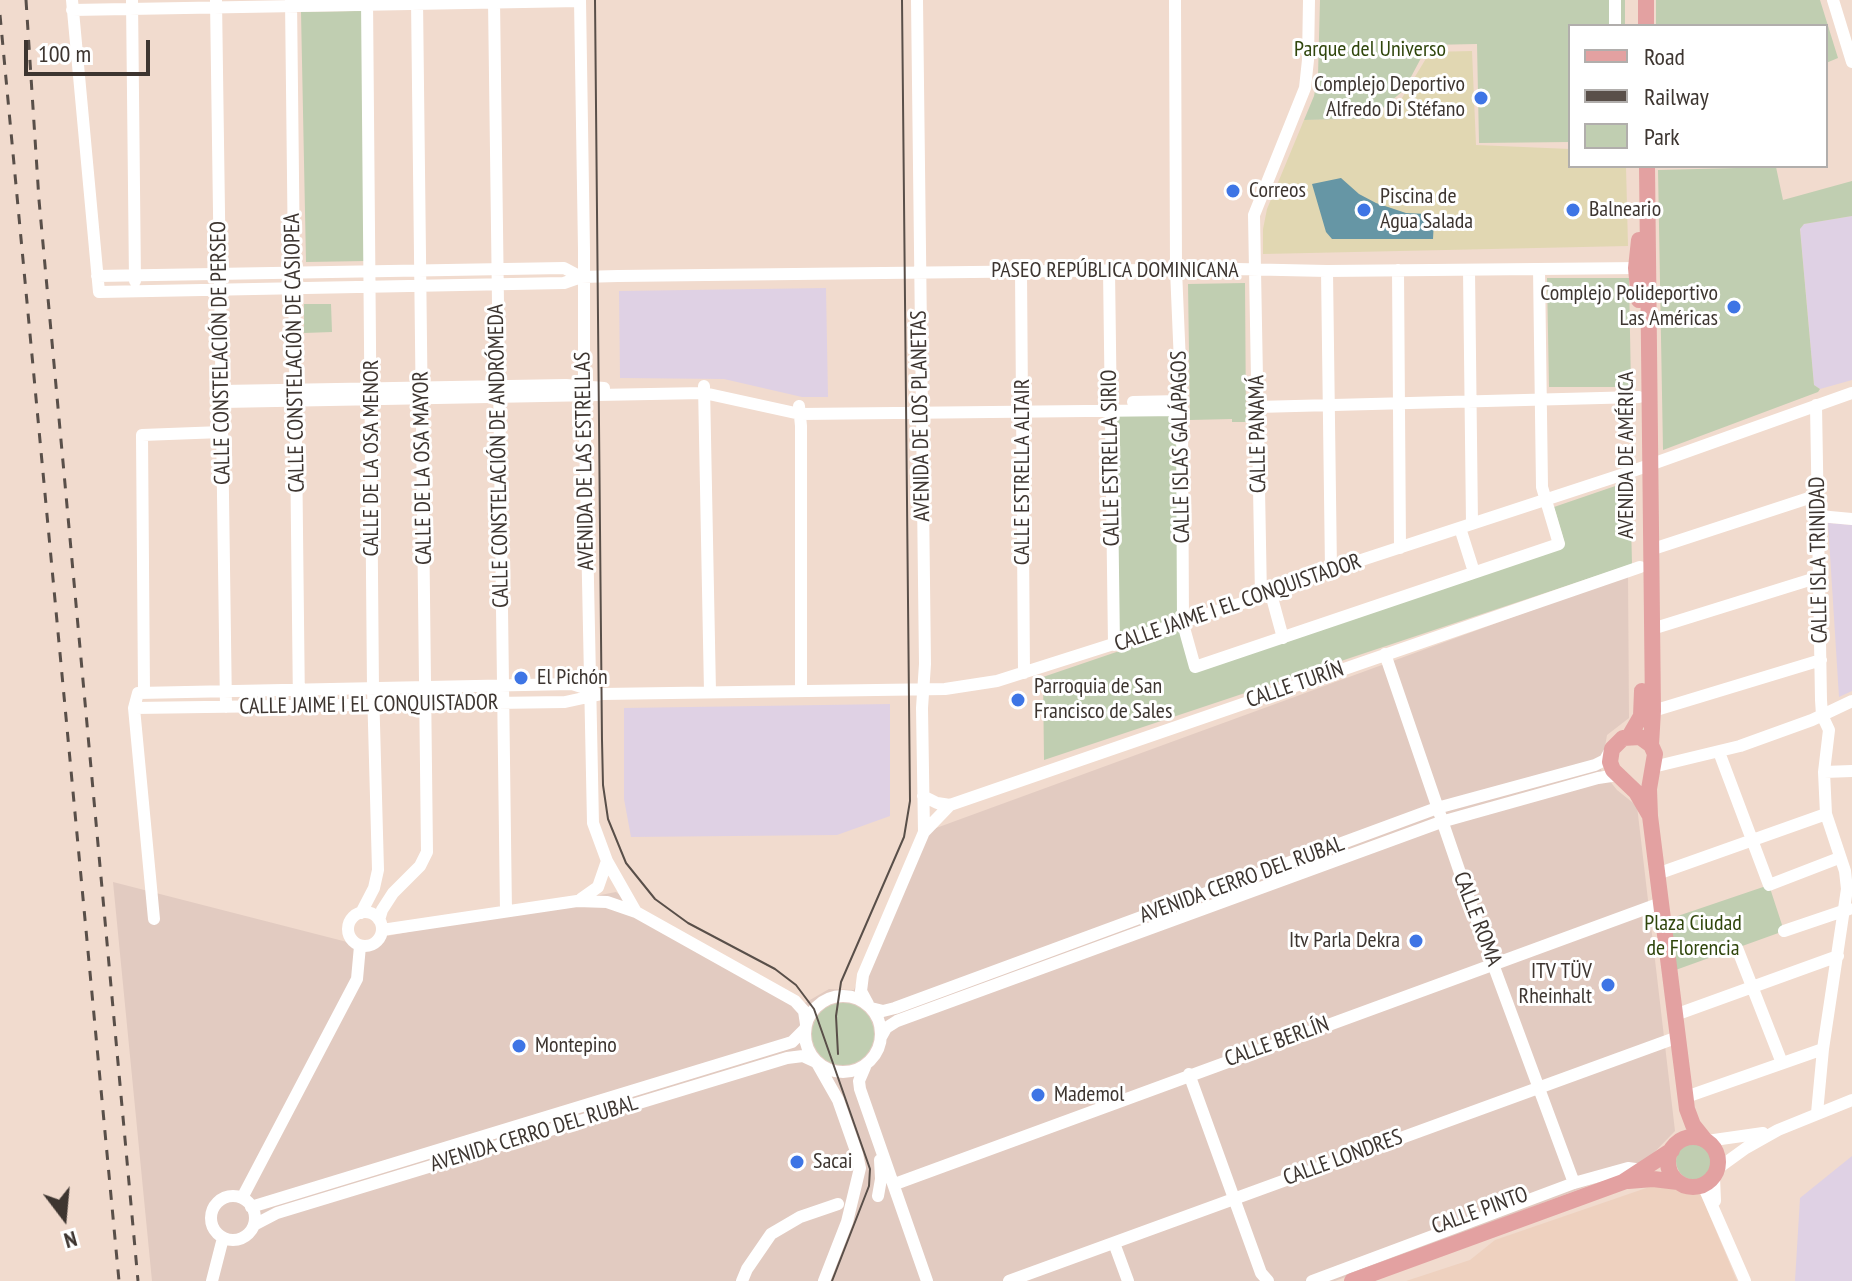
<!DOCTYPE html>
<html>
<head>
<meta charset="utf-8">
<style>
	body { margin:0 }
	#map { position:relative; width:1852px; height:1281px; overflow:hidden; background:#f1dbce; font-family:"PT Sans Narrow",sans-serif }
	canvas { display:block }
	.legend { position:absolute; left:1568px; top:24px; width:260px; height:144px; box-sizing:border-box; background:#fff; border:2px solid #b1aeac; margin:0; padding:10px 14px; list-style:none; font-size:24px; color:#3d3530 }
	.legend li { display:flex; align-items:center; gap:16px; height:40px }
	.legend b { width:40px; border:2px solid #b1aeac }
	.north { position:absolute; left:24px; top:1177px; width:80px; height:80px; -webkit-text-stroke:6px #fff; paint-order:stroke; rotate:164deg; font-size:22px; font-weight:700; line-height:32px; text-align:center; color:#3d3530 }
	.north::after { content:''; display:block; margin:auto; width:28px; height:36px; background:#3d3530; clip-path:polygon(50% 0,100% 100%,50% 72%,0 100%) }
	.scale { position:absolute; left:24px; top:40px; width:126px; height:36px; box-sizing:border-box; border:4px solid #3d3530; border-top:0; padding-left:10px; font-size:24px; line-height:28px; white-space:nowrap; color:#3d3530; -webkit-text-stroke:6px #fff; paint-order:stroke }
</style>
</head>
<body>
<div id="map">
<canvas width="1852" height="1281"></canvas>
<ul class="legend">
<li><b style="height:10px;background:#e3a1a1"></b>Road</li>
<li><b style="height:10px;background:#594f49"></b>Railway</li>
<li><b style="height:22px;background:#c0ceb1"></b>Park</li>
</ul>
<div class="north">N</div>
<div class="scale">100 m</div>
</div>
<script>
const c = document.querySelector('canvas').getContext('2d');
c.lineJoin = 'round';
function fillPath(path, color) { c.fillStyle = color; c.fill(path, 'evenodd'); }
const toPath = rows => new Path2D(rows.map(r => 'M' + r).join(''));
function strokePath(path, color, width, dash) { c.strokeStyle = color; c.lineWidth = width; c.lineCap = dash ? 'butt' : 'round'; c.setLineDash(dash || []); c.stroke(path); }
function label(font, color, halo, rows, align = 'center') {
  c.font = font + ' "PT Sans Narrow",sans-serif'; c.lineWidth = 6; c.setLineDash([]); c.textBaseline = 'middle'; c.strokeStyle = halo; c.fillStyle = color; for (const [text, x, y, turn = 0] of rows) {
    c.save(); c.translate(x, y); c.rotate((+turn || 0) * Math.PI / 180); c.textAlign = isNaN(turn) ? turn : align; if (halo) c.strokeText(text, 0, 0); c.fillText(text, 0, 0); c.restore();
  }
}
fillPath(toPath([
	[1652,1186,1675,1186,1701,1195,1737,1281,1406,1281,1470,1260,1495,1240]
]), '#eed1bf');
fillPath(toPath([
	[1628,575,1629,718,1607,735,1601,770,1617,790,1637,806,1675,1131,1641,1166,1335,1281,152,1281,113,882,351,943,616,892,644,914,803,1004,829,989,854,990,917,835]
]), '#e2cbc1');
fillPath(toPath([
	[1852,216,1852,380,1820,389,1814,385,1800,228,1804,224],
	[826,288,828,397,802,397,724,379,620,378,619,291],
	[1828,523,1852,525,1852,691,1839,697],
	[890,704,890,816,837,835,631,837,624,799,624,708],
	[1852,1156,1852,1281,1795,1281,1800,1198]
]), '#dfd1e4');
fillPath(toPath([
	[1320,0,1625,0,1625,26,1570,26,1570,142,1479,143,1477,44,1428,45,1404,90,1370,119,1304,120,1314,96,1318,75],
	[1656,0,1820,0,1838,58,1826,63,1826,26,1656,26],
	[363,11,366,261,306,262,301,12],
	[1776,167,1783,200,1852,181,1852,216,1804,224,1800,229,1814,385,1820,389,1818,392,1663,450,1658,170],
	[1547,278,1629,278,1631,387,1549,387],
	[1245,283,1246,422,1232,422,1232,419,1190,420,1188,284],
	[304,304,331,304,332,332,304,333],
	[1112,409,1178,409,1182,624,1114,644],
	[1630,481,1632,564,1044,760,1043,677,1181,630,1195,672,1565,544,1554,507],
	[1769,885,1784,931,1670,972,1663,921],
	'812 1034a31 31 0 1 1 62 0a31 31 0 1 1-62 0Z',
	'1676 1161a19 19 0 1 1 38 0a19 19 0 1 1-38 0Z'
]), '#c0ceb1');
fillPath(toPath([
	[1472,51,1476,145,1570,149,1570,166,1626,166,1628,246,1263,254,1263,229,1267,209,1304,120,1370,119,1402,98,1430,52]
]), '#e1d7b2');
fillPath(toPath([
	[1341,178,1359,194,1376,203,1406,213,1427,214,1434,220,1433,239,1332,239,1326,232,1312,184]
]), '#6696a5');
strokePath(toPath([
	[72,0,99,292,564,283,581,277,618,276,1237,269,1327,271,1641,268],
	[132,0,135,281],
	[216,0,226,707],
	[291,0,299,706],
	[494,0,506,911],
	[580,0,584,250,584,387,593,823,607,861,636,912],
	[917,0,925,664,922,708,924,832],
	[1175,0,1176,270,1182,410,1183,624,1195,667,1559,544,1542,487,1539,269],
	[1615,0,1615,26],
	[1833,0,1852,62],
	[72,10,580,1],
	[1109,270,1114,645],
	[1398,270,1400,548],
	[1469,270,1472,524],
	[1021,271,1024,673],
	[1327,271,1331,570],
	[97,276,564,268,581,277],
	[704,386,710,692],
	[222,391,566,385,604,388],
	[222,402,704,393,800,414,1182,410],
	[1133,402,1181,401],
	[1816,405,1821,700,1822,715,1829,730,1824,772,1826,814,1845,871,1847,889,1823,1049,1817,1113],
	[799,406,801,426,801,690],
	[1257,407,1639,397],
	[1819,516,1852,519],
	[1460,528,1474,572],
	[1650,550,1818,495],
	[1271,594,1283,638],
	[1261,597,1254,215,1305,88,1308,60,1309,0],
	[1652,629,1819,577],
	[1385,654,1470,902,1574,1183],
	[144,693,142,435,222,432],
	[134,708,565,702,602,694,945,689,997,681,1280,591,1331,570,1627,473,1852,393],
	[1653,711,1821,660],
	[1719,752,1769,885,1839,858],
	[1653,767,1740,746,1812,720,1852,701],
	[1824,772,1852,771],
	[923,796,937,803,950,805,1640,567],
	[1657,874,1826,814],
	[581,899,598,887,607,861],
	'348 929a17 17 0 1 1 34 0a17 17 0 1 1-34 0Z',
	[361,913,374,888,378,870,373,688,367,0],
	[154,919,134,708,138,693,572,684,594,691],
	[379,920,382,910,393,893,420,866,427,852,417,0],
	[382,930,577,901,607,902,636,912,795,1001,804,1011,806,1024],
	[1784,931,1849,909],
	[1737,948,1782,1063],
	'805 1034a38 38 0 1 1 76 0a38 38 0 1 1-76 0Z',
	[868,1004,861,991,863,975,924,832,950,805],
	[871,1008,883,1011,895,1008,1437,808,1595,765,1605,760,1610,751],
	[1675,1015,1838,956],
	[881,1037,886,1028,897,1021,1441,822,1598,778,1618,775],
	[817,1063,838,1100,857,1154,860,1168,847,1222,824,1281],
	[865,1067,859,1081,860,1089,927,1281],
	[1189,1074,1261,1273,1268,1281],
	[1686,1097,1823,1049],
	[1707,1141,1763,1133],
	[1717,1169,1746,1148,1778,1130,1852,1100],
	[1714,1177,1715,1201],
	[895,1184,1661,903],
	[1703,1185,1745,1281],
	[878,1196,881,1179,880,1160],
	'211 1218a22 22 0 1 1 44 0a22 22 0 1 1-44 0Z',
	[242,1198,357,979,360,946],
	[251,1207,792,1042,805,1029],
	[254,1225,277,1213,787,1058,803,1056,816,1062],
	[1114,1243,1128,1281],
	[212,1281,223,1238],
	[742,1281,747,1269,771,1234,800,1217,838,1204],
	[1009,1281,1678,1037],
	[1312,1281,1574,1183,1628,1168,1643,1170]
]), '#fff', 12);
strokePath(toPath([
	[1646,0,1646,26],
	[1647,166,1653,711,1651,745],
	[1639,300,1636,268,1639,240],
	[1630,735,1641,716,1642,691],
	[1650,816,1636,792,1613,770,1610,762,1612,749,1623,738,1640,737,1651,745,1655,754,1649,789,1650,816,1687,1109,1693,1125,1705,1140],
	'1668 1162a25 25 0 1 1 50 0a25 25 0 1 1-50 0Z',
	[1628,1181,1653,1179,1678,1182],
	[1352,1281,1623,1182,1672,1150]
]), '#e3a1a1', 16);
strokePath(toPath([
	[595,0,602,740,603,785,608,819,626,863,655,899,688,923,775,969,796,985,814,1009,870,1169,869,1186,832,1281],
	[838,1054,836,1016,841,982,904,837,910,801,902,0]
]), '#594f49', 2);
strokePath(toPath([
	[26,0,39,200,138,1281],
	[0,15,119,1281]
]), '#594f49', 3, [10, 10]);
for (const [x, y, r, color] of [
	[1481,98,8,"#3e75e5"],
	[1233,191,8,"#3e75e5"],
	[1364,210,8,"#3e75e5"],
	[1573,210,8,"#3e75e5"],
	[1734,307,8,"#3e75e5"],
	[521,678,8,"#3e75e5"],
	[1018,700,8,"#3e75e5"],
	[1416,941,8,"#3e75e5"],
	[1608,985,8,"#3e75e5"],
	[519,1046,8,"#3e75e5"],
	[1038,1095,8,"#3e75e5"],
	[797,1162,8,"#3e75e5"]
]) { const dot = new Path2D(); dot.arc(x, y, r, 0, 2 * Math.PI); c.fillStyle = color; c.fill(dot); strokePath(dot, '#fff', 3); }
label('22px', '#30460c', '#fff', [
	["Parque del Universo",1370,50],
	["Plaza Ciudad",1693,924],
	["de Florencia",1693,949]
]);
label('22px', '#3d3530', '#fff', [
	["Complejo Deportivo",1465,85,"right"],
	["Alfredo Di Stéfano",1465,110,"right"],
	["Correos",1249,191],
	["Piscina de",1380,197],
	["Agua Salada",1380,222],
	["Balneario",1589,210],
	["Complejo Polideportivo",1718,294,"right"],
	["Las Américas",1718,319,"right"],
	["El Pichón",537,678],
	["Parroquia de San",1034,687],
	["Francisco de Sales",1034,712],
	["Itv Parla Dekra",1400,941,"right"],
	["ITV TÜV",1592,972,"right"],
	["Rheinhalt",1592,997,"right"],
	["Montepino",535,1046],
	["Mademol",1054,1095],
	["Sacai",813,1162]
], 'left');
label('22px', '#3d3530', '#fff', [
	["PASEO REPÚBLICA DOMINICANA",1115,271],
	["CALLE CONSTELACIÓN DE PERSEO",221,353,-91],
	["CALLE CONSTELACIÓN DE CASIOPEA",295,353,-91],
	["AVENIDA DE LOS PLANETAS",921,416,-91],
	["CALLE PANAMÁ",1258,434,-91],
	["CALLE ISLAS GALÁPAGOS",1181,447,-91],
	["AVENIDA DE AMÉRICA",1627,455,-90],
	["CALLE CONSTELACIÓN DE ANDRÓMEDA",499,456,-91],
	["CALLE DE LA OSA MENOR",372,458,-90],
	["CALLE ESTRELLA SIRIO",1111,458,-91],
	["AVENIDA DE LAS ESTRELLAS",585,461,-91],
	["CALLE DE LA OSA MAYOR",423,468,-91],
	["CALLE ESTRELLA ALTAIR",1023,472,-90],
	["CALLE ISLA TRINIDAD",1819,560,-91],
	["CALLE JAIME I EL CONQUISTADOR",1238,603,-19],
	["CALLE TURÍN",1295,685,-19],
	["CALLE JAIME I EL CONQUISTADOR",369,705,-1],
	["AVENIDA CERRO DEL RUBAL",1242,880,-20],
	["CALLE ROMA",1477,919,69],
	["CALLE BERLÍN",1277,1042,-20],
	["AVENIDA CERRO DEL RUBAL",534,1134,-17],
	["CALLE LONDRES",1343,1158,-20],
	["CALLE PINTO",1480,1211,-20]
]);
</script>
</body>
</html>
